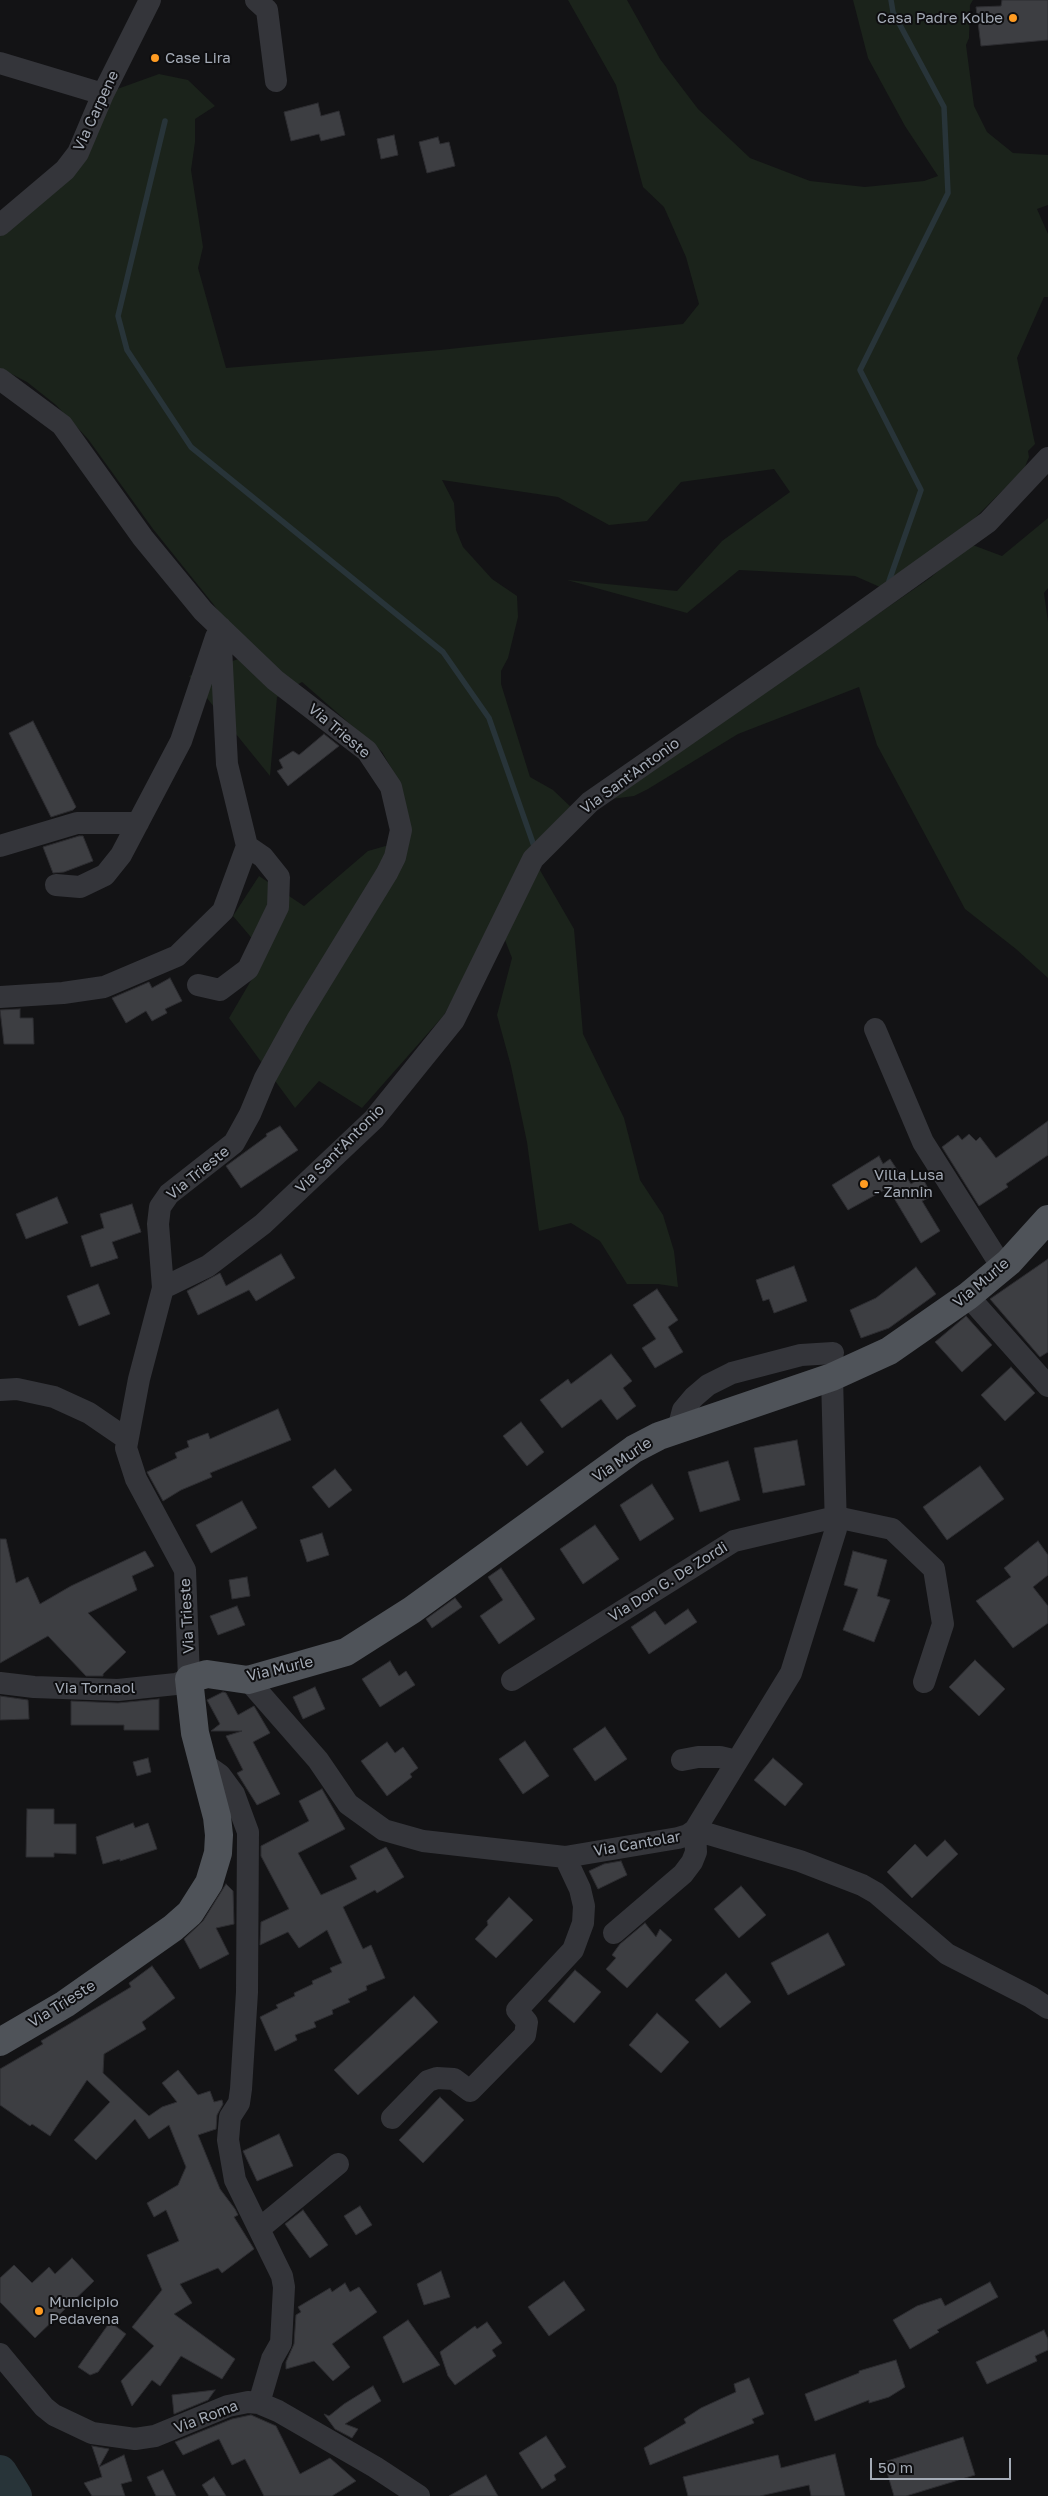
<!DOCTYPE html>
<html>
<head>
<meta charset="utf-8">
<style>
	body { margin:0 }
	#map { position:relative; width:1048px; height:2496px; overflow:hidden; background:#131315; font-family:"Golos Text",sans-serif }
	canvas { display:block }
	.scale { position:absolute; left:870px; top:2458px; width:141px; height:22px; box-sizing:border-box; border:2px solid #a4abb6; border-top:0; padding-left:6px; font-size:15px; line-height:18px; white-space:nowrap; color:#a4abb6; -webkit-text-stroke:4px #0e0e10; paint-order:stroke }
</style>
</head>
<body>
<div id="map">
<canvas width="1048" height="2496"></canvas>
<div class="scale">50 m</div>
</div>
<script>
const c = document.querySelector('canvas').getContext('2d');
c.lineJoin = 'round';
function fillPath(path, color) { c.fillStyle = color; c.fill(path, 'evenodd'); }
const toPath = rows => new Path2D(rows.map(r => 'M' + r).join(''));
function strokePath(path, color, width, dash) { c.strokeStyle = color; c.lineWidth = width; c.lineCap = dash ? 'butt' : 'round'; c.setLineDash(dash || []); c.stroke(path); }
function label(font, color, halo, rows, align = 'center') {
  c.font = font + ' "Golos Text",sans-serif'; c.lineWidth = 4; c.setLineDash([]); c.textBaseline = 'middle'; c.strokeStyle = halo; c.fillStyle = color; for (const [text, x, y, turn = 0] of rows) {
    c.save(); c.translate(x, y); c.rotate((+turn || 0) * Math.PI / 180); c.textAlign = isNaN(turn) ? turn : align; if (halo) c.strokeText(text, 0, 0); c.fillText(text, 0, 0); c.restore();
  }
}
fillPath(toPath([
	[568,0,627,0,660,59,698,109,750,158,810,181,865,187,924,181,938,176,905,126,868,58,853,0,973,0,970,5,969,38,966,45,974,106,987,132,1013,153,1048,155,1048,205,1037,209,1048,234,1048,297,1044,297,1017,358,1035,444,1028,451,1029,457,1024,469,968,525,880,587,855,576,739,570,687,613,567,580,677,591,722,541,790,492,774,469,681,482,647,521,609,525,558,497,442,480,454,503,456,530,463,547,492,579,517,596,518,617,508,658,501,671,501,684,530,777,553,790,573,809,491,928,444,1015,362,1108,319,1081,295,1108,229,1018,266,955,233,916,259,876,304,906,368,851,403,841,400,783,382,752,302,682,277,697,270,776,189,676,247,656,214,605,153,529,88,439,56,405,27,382,0,368,0,231,69,171,109,92,159,74,188,80,215,106,195,119,195,142,191,170,203,247,198,268,226,368,440,350,683,324,699,304,686,257,664,207,643,187,616,85],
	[1048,518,1048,588,1044,593,1048,622,1048,978,1016,949,965,909,877,745,859,687,738,734,648,789,634,796,611,799,930,578,970,544,1002,556],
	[537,865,574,929,583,1034,624,1118,640,1180,663,1215,674,1251,678,1287,658,1284,627,1284,600,1241,571,1223,539,1231,527,1142,511,1066,497,1015,512,958,503,935]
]), '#1b231b');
strokePath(toPath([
	[165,121,118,316,127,350,191,447,443,652,489,718,534,846],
	[889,581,921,490,860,370,948,193,944,107,893,12,891,0]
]), '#283439', 5.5);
strokePath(toPath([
	[0,2472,15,2496]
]), '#283439', 34);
const building = toPath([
	[1002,0,1048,0,1048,40,981,46,976,7,1001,6,1002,0],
	[318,103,321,116,339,111,345,135,321,141,319,134,291,141,284,112,318,103],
	[394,135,398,155,381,159,377,139,394,135],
	[438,137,440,144,449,142,455,166,427,173,419,142,438,137],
	[33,721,76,807,73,810,51,817,9,733,33,721],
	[324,734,339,746,288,786,277,771,283,768,279,760,293,751,299,755,324,734],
	[79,836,83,836,93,861,64,872,53,873,43,847,79,836],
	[170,978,182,1001,165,1009,167,1013,152,1021,146,1011,126,1023,112,998,149,982,152,988,170,978],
	[20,1009,20,1018,33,1018,34,1044,4,1044,0,1010,20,1009],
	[1048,1121,1048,1155,1006,1184,1008,1187,979,1206,942,1147,958,1135,962,1140,969,1134,976,1141,980,1137,996,1158,1048,1121],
	[280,1126,298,1150,241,1188,226,1166,267,1136,266,1134,280,1126],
	[879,1156,883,1164,890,1159,900,1174,903,1172,911,1184,922,1177,932,1196,922,1201,940,1231,921,1243,888,1188,848,1210,832,1185,879,1156],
	[57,1197,68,1223,26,1239,16,1214,57,1197],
	[132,1204,141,1232,112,1242,118,1258,91,1267,81,1236,104,1228,100,1214,132,1204],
	[281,1254,295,1278,256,1301,249,1290,198,1315,187,1291,220,1273,226,1286,281,1254],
	[1048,1259,1048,1352,1040,1357,990,1299,1048,1259],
	[794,1266,807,1301,774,1313,769,1299,763,1301,756,1280,794,1266],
	[916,1267,936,1294,889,1328,861,1338,850,1310,876,1298,916,1267],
	[98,1284,110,1314,79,1326,67,1296,98,1284],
	[657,1289,678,1320,668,1327,683,1352,655,1368,642,1348,656,1339,633,1305,657,1289],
	[966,1316,992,1345,962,1372,935,1342,966,1316],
	[611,1354,632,1381,623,1388,636,1406,617,1420,601,1399,562,1428,540,1400,568,1379,571,1384,611,1354],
	[1011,1367,1035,1393,1005,1421,981,1395,1011,1367],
	[278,1409,291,1440,210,1473,212,1477,181,1490,163,1501,147,1472,177,1458,175,1453,189,1447,187,1441,208,1433,210,1439,278,1409],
	[521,1422,544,1452,527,1466,503,1436,521,1422],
	[797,1440,805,1485,763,1493,754,1448,797,1440],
	[728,1461,740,1500,700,1512,688,1472,728,1461],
	[980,1466,1004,1499,947,1540,923,1507,980,1466],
	[335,1469,352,1490,329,1508,312,1487,335,1469],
	[652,1484,674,1519,640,1541,620,1505,652,1484],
	[242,1501,257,1528,211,1553,196,1525,242,1501],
	[595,1525,619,1559,583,1584,560,1549,595,1525],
	[322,1533,329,1555,307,1562,300,1540,322,1533],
	[0,1539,6,1539,16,1583,28,1577,40,1604,71,1586,145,1551,154,1566,132,1576,137,1590,88,1613,126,1652,103,1674,103,1676,86,1676,48,1636,0,1663,0,1539],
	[1038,1541,1048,1555,1048,1575,1033,1587,1048,1606,1048,1623,1013,1648,976,1601,1011,1577,1004,1568,1038,1541],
	[853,1551,887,1560,877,1596,890,1600,874,1642,843,1630,858,1589,844,1585,853,1551],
	[501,1568,535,1619,499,1644,480,1616,503,1600,488,1577,501,1568],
	[247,1577,250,1596,232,1599,229,1580,247,1577],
	[455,1598,462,1607,432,1628,426,1619,455,1598],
	[237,1606,245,1625,218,1635,210,1616,237,1606],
	[688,1609,697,1622,649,1654,631,1627,655,1611,665,1625,688,1609],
	[975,1660,1005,1689,979,1716,949,1687,975,1660],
	[390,1661,399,1676,406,1671,415,1685,380,1707,362,1679,390,1661],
	[315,1687,325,1709,303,1719,293,1697,315,1687],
	[223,1692,226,1693,238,1715,254,1706,270,1733,253,1742,280,1794,257,1805,237,1773,243,1770,226,1736,242,1731,211,1731,220,1724,207,1700,223,1692],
	[0,1696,28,1700,29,1719,0,1720,0,1696],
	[159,1699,159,1730,124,1730,124,1725,71,1725,71,1701,118,1703,159,1699],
	[605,1727,627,1759,595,1781,573,1749,605,1727],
	[525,1741,549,1776,523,1794,499,1759,525,1741],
	[387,1742,395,1753,403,1747,418,1768,410,1774,412,1777,387,1796,361,1761,387,1742],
	[148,1758,151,1772,137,1776,133,1762,148,1758],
	[773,1758,803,1784,785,1806,754,1780,773,1758],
	[322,1789,345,1829,298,1853,321,1895,357,1879,350,1866,386,1847,404,1877,377,1893,375,1890,343,1907,363,1949,371,1945,385,1978,366,1986,367,1990,348,1999,350,2002,332,2010,333,2014,314,2022,316,2027,295,2035,297,2040,275,2051,260,2017,278,2008,276,2005,295,1996,294,1993,313,1984,312,1981,332,1972,330,1968,342,1963,327,1930,299,1948,288,1932,260,1945,261,1922,289,1909,261,1856,261,1846,309,1821,299,1801,322,1789],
	[27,1809,54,1809,54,1824,76,1824,76,1854,54,1853,54,1857,26,1857,27,1809],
	[133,1823,135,1828,148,1823,157,1849,120,1861,120,1859,103,1864,96,1837,133,1823],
	[945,1840,958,1854,912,1898,887,1872,915,1844,927,1857,945,1840],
	[621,1861,627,1875,598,1889,589,1871,604,1864,621,1861],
	[226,1884,233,1891,234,1924,216,1928,229,1954,200,1969,184,1939,203,1921,226,1884],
	[741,1886,766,1915,739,1938,714,1909,741,1886],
	[509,1897,533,1920,496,1958,475,1939,488,1925,487,1921,509,1897],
	[645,1923,656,1937,660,1929,672,1940,627,1988,606,1969,616,1958,612,1955,620,1944,645,1923],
	[828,1933,845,1965,788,1995,771,1963,828,1933],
	[152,1966,175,1998,142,2022,146,2029,104,2054,103,2073,149,2116,162,2107,177,2102,162,2083,178,2070,198,2095,210,2091,214,2102,222,2100,223,2104,217,2115,216,2129,198,2135,220,2189,235,2209,238,2215,234,2217,254,2249,222,2273,218,2268,180,2284,192,2303,174,2314,235,2359,222,2379,181,2356,160,2386,152,2380,132,2406,121,2381,154,2346,132,2327,162,2290,147,2255,179,2241,166,2210,154,2217,147,2203,178,2185,186,2167,169,2125,149,2139,135,2119,96,2160,74,2140,110,2102,87,2080,50,2136,32,2124,30,2126,0,2105,0,2069,43,2044,41,2041,131,1987,129,1983,152,1966],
	[575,1970,601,1992,574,2023,548,2001,575,1970],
	[726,1973,751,2002,720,2028,695,2000,726,1973],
	[414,1996,438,2022,358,2095,334,2070,414,1996],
	[657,2013,689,2042,661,2073,629,2045,657,2013],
	[440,2097,464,2120,423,2163,399,2140,440,2097],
	[279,2134,293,2166,257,2181,243,2151,279,2134],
	[360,2206,372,2225,356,2235,344,2216,360,2206],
	[303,2210,328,2245,310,2258,285,2224,303,2210],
	[72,2258,94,2281,35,2338,0,2302,0,2278,14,2265,32,2283,49,2267,55,2274,72,2258],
	[441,2271,450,2297,424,2305,417,2284,441,2271],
	[564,2281,585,2310,549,2336,528,2307,564,2281],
	[990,2282,998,2297,937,2330,939,2332,910,2349,893,2320,917,2306,941,2298,945,2306,990,2282],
	[345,2283,350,2292,359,2287,377,2312,332,2344,350,2367,333,2381,314,2361,286,2369,286,2362,294,2344,296,2315,301,2312,298,2307,330,2288,332,2292,345,2283],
	[408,2320,440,2365,403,2383,383,2337,408,2320],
	[110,2322,126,2334,98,2372,90,2375,78,2367,110,2322],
	[487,2322,502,2343,492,2350,496,2356,455,2385,448,2376,440,2352,475,2326,477,2329,487,2322],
	[1044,2330,1048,2339,1048,2350,1035,2356,1037,2361,987,2384,976,2362,1044,2330],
	[896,2360,905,2387,889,2397,869,2403,869,2400,815,2421,805,2394,859,2373,859,2371,896,2360],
	[749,2378,764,2414,752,2419,754,2423,650,2465,644,2448,686,2423,684,2419,701,2408,736,2392,734,2384,749,2378],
	[373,2386,381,2401,345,2424,358,2429,352,2438,335,2429,324,2414,329,2416,344,2404,373,2386],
	[215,2390,208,2400,174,2414,172,2395,215,2390],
	[251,2415,276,2426,300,2474,330,2458,356,2481,332,2496,264,2496,245,2459,232,2465,219,2439,183,2455,175,2442,232,2419,251,2415],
	[546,2436,566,2467,554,2475,556,2480,542,2489,519,2453,546,2436],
	[963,2437,975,2475,906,2496,894,2496,884,2462,963,2437],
	[92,2446,109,2449,99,2467,92,2446],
	[835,2454,845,2496,811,2496,809,2485,760,2496,688,2496,683,2477,778,2455,781,2468,835,2454],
	[124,2455,132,2481,121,2484,125,2496,92,2496,84,2483,102,2477,99,2467,124,2455],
	[163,2470,176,2496,156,2496,147,2477,163,2470],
	[486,2475,498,2496,449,2496,486,2475],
	[214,2477,226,2496,209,2496,202,2485,214,2477]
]);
fillPath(building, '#3d3e42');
strokePath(building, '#2d2d31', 1);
strokePath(toPath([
	[256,0,267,10,276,81],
	[0,63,103,94],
	[0,225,65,170,78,153,103,94,150,0],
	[0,379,62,425,143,538,203,611,275,680,367,751,391,787,401,830,395,857,387,873,297,1020,265,1078,250,1114,234,1143,169,1194,160,1207,158,1224,163,1288,139,1379,126,1448,136,1479,185,1570,189,1679,176,1684,118,1690,34,1687,0,1683],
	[0,846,77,823,138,823],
	[56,885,80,887,105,875,121,855,181,741,216,637],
	[198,985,220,990,248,969,278,907,279,877,263,857,247,846],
	[0,997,63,993,104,987,177,956,223,911,247,846,227,764,220,627],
	[875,1029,923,1142,1002,1267],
	[163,1288,208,1266,263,1224,374,1119,454,1020,533,859,590,802,823,640,988,522,1048,458],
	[968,1296,1048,1386],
	[0,1390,17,1389,54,1397,89,1413,127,1439],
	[678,1429,683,1410,694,1397,708,1385,732,1373,801,1355,833,1353],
	[248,1680,318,1760,348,1804,384,1830,423,1841,565,1857,678,1838,688,1835,695,1830,800,1861,862,1885,876,1893,947,1954,1031,1997,1048,2008],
	[512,1680,734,1541,836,1517,892,1529,934,1569,943,1624,924,1682],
	[682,1760,698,1757,720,1757,737,1761],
	[203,1763,220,1775,234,1794,248,1832,247,1992,241,2089,239,2103,230,2117,228,2140,235,2180,282,2276,284,2287,281,2343,272,2359,259,2403],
	[614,1933,683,1874,692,1862,696,1852,695,1830,791,1673,836,1529,832,1377],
	[392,2118,428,2081,437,2078,454,2079,470,2091,525,2035,527,2022,517,2010,573,1950,583,1923,584,1906,580,1889,565,1857],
	[259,2229,338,2164],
	[0,2354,44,2407,54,2415,92,2433,135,2439,155,2436,228,2406,248,2402,259,2403,278,2411,375,2467,419,2496]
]), '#34353a', 22);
strokePath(toPath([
	[0,2042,65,2004,173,1928,190,1913,209,1883,218,1853,219,1835,217,1817,195,1733,189,1679,207,1674,248,1680,346,1652,412,1610,634,1449,659,1436,832,1377,889,1351,968,1296,1009,1262,1048,1219]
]), '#4f5359', 28);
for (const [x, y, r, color] of [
	[1013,18,5,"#fe9b22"],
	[155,58,5,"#fe9b22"],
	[864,1184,5,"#fe9b22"],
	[39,2311,5,"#fe9b22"]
]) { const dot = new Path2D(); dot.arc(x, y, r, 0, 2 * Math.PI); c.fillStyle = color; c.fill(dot); strokePath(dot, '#0e0e10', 2); }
label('15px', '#a4abb6', '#0e0e10', [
	["Casa Padre Kolbe",1003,18,"right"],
	["Case Lira",165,58],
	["Villa Lusa",874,1175],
	["- Zannin",874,1192],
	["Municipio",49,2302],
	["Pedavena",49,2319]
], 'left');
label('15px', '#a4abb6', '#0e0e10', [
	["Via Carpene",96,111,-65],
	["Via Trieste",339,731,40],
	["Via Sant'Antonio",630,776,-36],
	["Via Sant'Antonio",340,1149,-45],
	["Via Trieste",198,1173,-39],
	["Via Murle",981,1283,-40],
	["Via Murle",622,1460,-34],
	["Via Don G. De Zordi",668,1582,-32],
	["Via Trieste",187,1616,-93],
	["Via Murle",280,1669,-13],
	["Via Tornaol",95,1688],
	["Via Cantolar",637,1844,-10],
	["Via Trieste",62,2004,-32],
	["Via Roma",206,2417,-21]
]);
</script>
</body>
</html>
